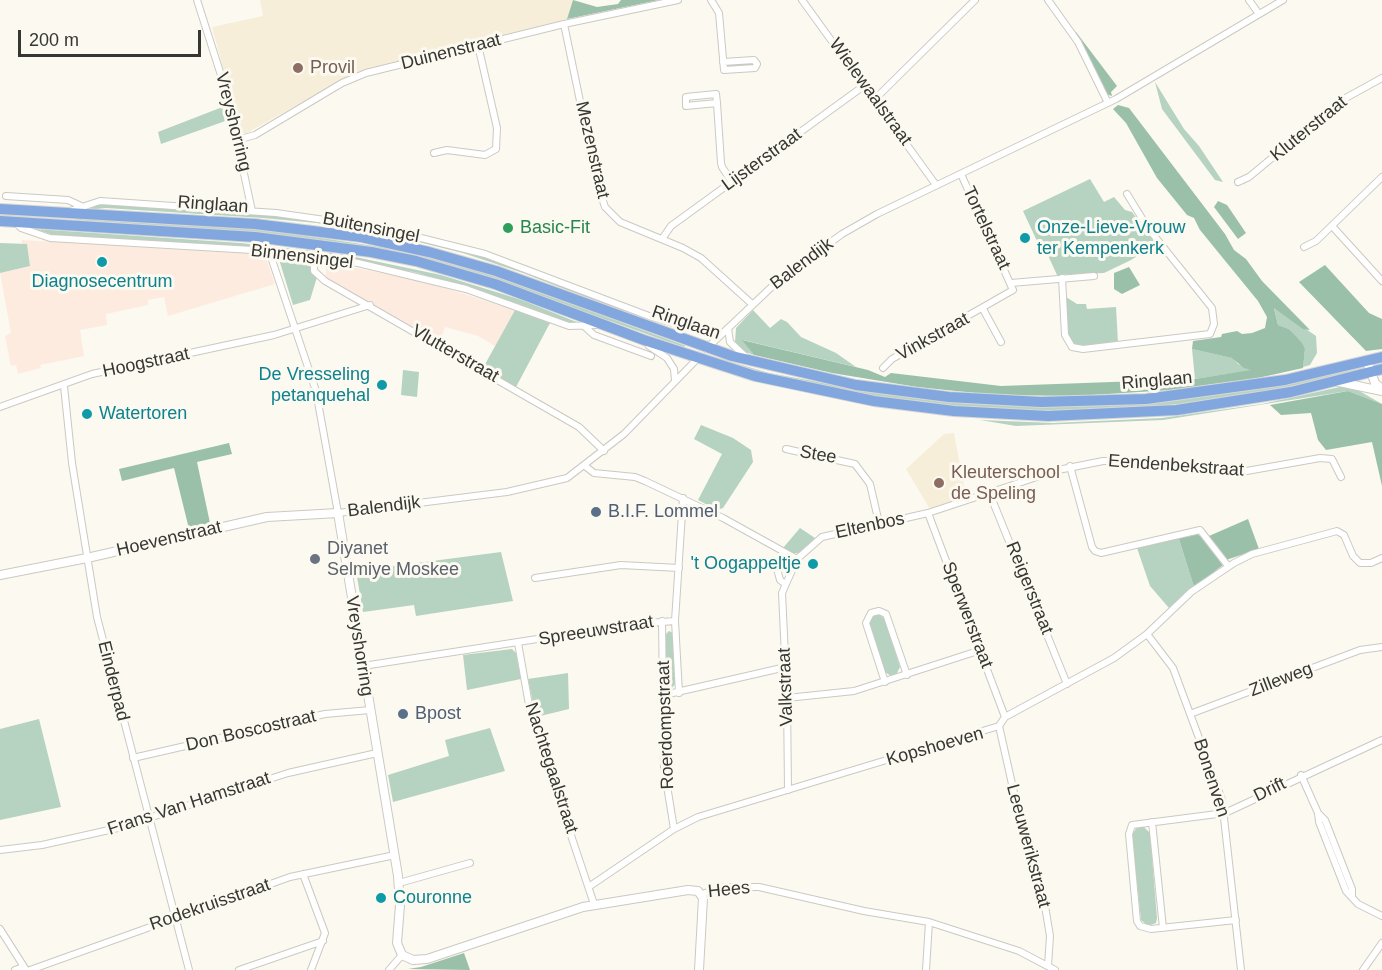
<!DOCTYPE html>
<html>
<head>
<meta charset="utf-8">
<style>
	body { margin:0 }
	#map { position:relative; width:1382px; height:970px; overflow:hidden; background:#fbf9f0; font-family:Arial,sans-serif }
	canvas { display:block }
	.scale { position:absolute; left:18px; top:30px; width:183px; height:27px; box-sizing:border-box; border:3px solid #363632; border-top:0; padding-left:8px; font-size:18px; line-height:21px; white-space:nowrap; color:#363632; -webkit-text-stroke:4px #fbf9f0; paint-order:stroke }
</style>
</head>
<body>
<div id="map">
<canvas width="1382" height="970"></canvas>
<div class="scale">200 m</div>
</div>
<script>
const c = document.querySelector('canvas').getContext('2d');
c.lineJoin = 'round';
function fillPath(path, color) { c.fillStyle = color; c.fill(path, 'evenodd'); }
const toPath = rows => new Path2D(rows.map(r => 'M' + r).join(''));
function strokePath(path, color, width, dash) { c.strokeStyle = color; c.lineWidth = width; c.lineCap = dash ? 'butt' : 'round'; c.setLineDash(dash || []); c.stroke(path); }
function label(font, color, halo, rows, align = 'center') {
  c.font = font + ' Arial,sans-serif'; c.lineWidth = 6; c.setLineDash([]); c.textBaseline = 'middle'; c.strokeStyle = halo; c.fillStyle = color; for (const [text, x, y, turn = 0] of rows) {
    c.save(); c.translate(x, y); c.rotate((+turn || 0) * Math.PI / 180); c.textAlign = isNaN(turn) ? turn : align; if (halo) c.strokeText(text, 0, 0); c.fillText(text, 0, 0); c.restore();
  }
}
fillPath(toPath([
	[22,240,255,254,266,258,275,284,168,316,164,297,148,300,148,305,106,314,107,325,80,330,84,356,40,365,41,368,18,374,16,365,11,366,5,336,11,333,0,273,30,266,27,245,22,244],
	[326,262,426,282,515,310,495,346,478,336,445,327,440,342,326,278]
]), '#fdebe0');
fillPath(toPath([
	[260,0,573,0,567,19,357,72,245,134,240,130,212,27,263,16],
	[954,433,966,497,930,509,906,469,944,434]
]), '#f7eed9');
fillPath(toPath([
	[1155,82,1184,129,1199,146,1223,182,1215,180,1162,109],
	[225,106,228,120,161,144,158,132],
	[1090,179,1104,202,1114,197,1125,210,1132,212,1156,244,1131,260,1104,273,1057,275,1041,240,1037,241,1023,211],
	[101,204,285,215,386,231,501,262,636,312,647,321,523,273,463,253,399,237,317,223,263,218,106,208,86,210],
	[82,217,262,229,407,251,496,276,686,346,683,347,613,322,367,247,264,233,75,220],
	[36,229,240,243,341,254,441,275,522,300,579,323,569,323,418,273,343,258,256,247,53,235],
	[0,243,27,244,30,266,0,273],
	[278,256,309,261,312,271,317,277,310,300,293,305],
	[1066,297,1077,304,1086,304,1087,309,1116,307,1118,343,1081,347,1074,344,1068,336],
	[1274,307,1316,336,1317,353,1310,365,1303,367,1305,349,1289,329,1278,325],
	[515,310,550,323,516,387,483,368],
	[753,310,770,328,781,319,787,322,801,337,836,353,856,367,743,340,754,355,746,352,735,343,736,328],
	[1192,349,1233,358,1238,364,1255,370,1195,379],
	[721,359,769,373,884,394,1147,402,1245,391,1354,368,1357,372,1275,390,1194,403,1078,412,990,409,918,403,818,386,719,362],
	[403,370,419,372,417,397,401,395],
	[1349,385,1382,404,1348,391,1163,420,1016,426,980,420,1053,423,1162,418,1262,404],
	[701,425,733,438,751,450,753,462,723,508,717,510,698,500,722,454,694,439],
	[800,528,815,538,799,553,793,553,783,548],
	[1178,536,1194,587,1169,608,1150,586,1137,548],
	[501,552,513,601,416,616,414,605,363,612,356,571],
	[878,614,884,618,900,667,896,675,891,676,885,672,870,626,870,618],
	[669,631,673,633,676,683,671,689,666,685,665,635],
	[512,649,516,653,521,679,467,690,463,655],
	[568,673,569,709,536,717,528,679],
	[39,719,61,807,0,820,0,729],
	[490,728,505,771,393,802,388,775,449,756,445,740],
	[1143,826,1150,833,1157,918,1156,923,1148,926,1141,920,1132,835,1137,827]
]), '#b6d2c1');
fillPath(toPath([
	[573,0,597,7,618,4,621,0,659,0,567,19],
	[1076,32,1117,86,1111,92,1112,96,1106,94,1075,34],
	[1118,105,1129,108,1225,234,1234,250,1246,259,1262,281,1310,330,1303,329,1274,308,1278,325,1289,329,1302,343,1305,349,1303,368,1258,378,1171,390,1076,396,995,395,917,387,832,373,754,355,742,340,868,370,885,377,891,373,1001,386,1195,379,1251,370,1244,368,1232,358,1192,349,1193,341,1221,337,1222,334,1237,331,1242,334,1252,333,1265,328,1267,317,1258,301,1200,230,1194,218,1187,215,1157,178,1126,123,1113,109],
	[1218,201,1227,205,1246,233,1238,239,1214,207],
	[1325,265,1369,313,1382,319,1382,349,1366,351,1299,282],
	[1129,267,1140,285,1122,294,1114,289,1114,273],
	[1348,391,1382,404,1382,486,1372,442,1326,450,1318,440,1311,413,1281,415,1270,405],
	[229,443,232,454,197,462,210,523,189,529,174,468,122,481,119,469],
	[1248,519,1259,549,1226,560,1209,536],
	[1195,533,1205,539,1223,565,1194,587,1178,536],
	[464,953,470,970,408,969,421,967]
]), '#9ac0aa');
const minor = toPath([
	[197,0,227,94,252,211],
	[711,0,719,13,724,70,755,68,757,64,754,60,723,62],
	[802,0,936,185],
	[1048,0,1078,42,1108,103],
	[1249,0,1259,14],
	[564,24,597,183,605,207,620,222,683,248,701,258,752,304],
	[875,99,975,0],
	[717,103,686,106,686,97,716,94,717,103,721,163,722,167,732,182],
	[237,140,255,135,342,83,366,73,564,24,678,0],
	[434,153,447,150,485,155,496,149,497,128,478,45],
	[1238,182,1249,177,1342,100,1382,78],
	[6,196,68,200,81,206],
	[70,211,100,201,276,213,381,228,485,254,649,316,683,326],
	[16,223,21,228,50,238,269,251,358,263,466,289,569,326,597,325],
	[1332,226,1382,281],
	[662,239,671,226,865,85],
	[1304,247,1316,241,1382,177],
	[269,251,316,391,338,513,507,492,567,478,624,434,700,356],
	[314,256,314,271,325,281,579,427,604,451],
	[1062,278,1065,335,1072,347,1083,349,1210,334,1214,324,1212,308,1148,228,1127,194],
	[1011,283,1094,276],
	[983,309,1001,342],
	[584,326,594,335,651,356],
	[728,328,730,342,748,359],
	[649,346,667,358,674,369,675,381],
	[706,349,780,279,842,234,877,214,1116,99,1283,0],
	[883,368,892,359,1013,290,961,174],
	[64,386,72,463,97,617,189,970],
	[0,407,92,374,274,335,370,305],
	[786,449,855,464,870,484,879,523],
	[585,466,594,473,635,477,645,481,723,518,797,559],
	[1070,466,1092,547,1095,551,1101,553,1200,530,1228,566],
	[989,492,1067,684],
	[928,513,1005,717],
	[776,565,780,580,785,584],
	[535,578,621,565,679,568],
	[662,621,664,767,674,829],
	[1147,634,1173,668,1222,800,1241,970],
	[518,643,531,716,594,904],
	[363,666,634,624,675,621],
	[885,682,866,623,871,613,879,611,886,614,907,675],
	[679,693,675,621,683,498],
	[664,695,786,667],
	[787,698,854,691,981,650],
	[1190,714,1360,650,1382,647],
	[999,726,1021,824,1045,906,1050,936,1048,966],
	[133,758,325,714,370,710],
	[1301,775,1318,813,1325,820,1352,889,1352,896],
	[788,790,787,698,782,593,797,559,822,537,928,513,1058,470,1103,461,1131,461,1241,472,1320,458,1332,459,1341,477],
	[1318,813,1319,822,1346,891,1358,904,1382,916],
	[1152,822,1163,928],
	[0,850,42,845,118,828,288,773,377,753],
	[303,874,325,933,311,970],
	[399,883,470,863],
	[590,886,674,829,698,817,999,726,1005,717,1114,658,1147,634,1191,592,1234,563,1252,554,1337,531,1344,535,1353,556,1360,563,1371,563,1382,558],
	[702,894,723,887,759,887,864,911,929,922,1019,951,1055,970],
	[1236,920,1151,929,1140,926,1137,921,1129,834,1132,825,1225,813,1382,740],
	[0,929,26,970],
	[15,970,23,967],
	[30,970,290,877,395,855],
	[239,970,323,941],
	[389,970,402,955],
	[926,970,929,922],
	[1363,970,1382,943]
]);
const secondary = toPath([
	[1367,361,1375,383,1382,389],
	[1339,382,1382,391],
	[0,575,87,558,267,517,338,513,398,876,400,905,397,943,402,955,413,960,427,959,583,907,688,890,698,891,703,898,699,970]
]);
const trunk = toPath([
	[0,209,255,224,361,237,429,252,496,271,732,356,856,385,949,397,1041,402,1146,399,1285,380,1382,357],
	[0,221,255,237,371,252,416,261,495,284,644,340,755,376,874,401,954,411,1048,416,1177,410,1291,392,1382,369]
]);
strokePath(minor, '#cbc9c1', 8);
strokePath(secondary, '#cbc9c1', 10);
strokePath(trunk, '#d7d7d6', 12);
strokePath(minor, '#fff', 6);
strokePath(secondary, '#fff', 8);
strokePath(trunk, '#82a6de', 10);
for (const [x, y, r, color] of [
	[298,68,6,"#8d6e63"],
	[508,228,6,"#2e9e5b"],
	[1025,238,6,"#0f9aa8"],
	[102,262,6,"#0f9aa8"],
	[382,385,6,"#0f9aa8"],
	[87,414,6,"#0f9aa8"],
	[939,483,6,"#8d6e63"],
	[596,512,6,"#5c6f8a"],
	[315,559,6,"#6b7280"],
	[813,564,6,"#0f9aa8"],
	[403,714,6,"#5c6f8a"],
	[381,898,6,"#0f9aa8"]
]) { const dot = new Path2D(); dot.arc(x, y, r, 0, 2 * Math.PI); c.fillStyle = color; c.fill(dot); strokePath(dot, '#fbf9f0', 2); }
label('18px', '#363632', '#fbf9f0', [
	["Duinenstraat",451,52,-14],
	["Wielewaalstraat",870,92,54],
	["Vreyshorring",233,122,76],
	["Kluterstraat",1309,129,-39],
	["Mezenstraat",592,150,77],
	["Lijsterstraat",762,160,-36],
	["Ringlaan",213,205,4],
	["Buitensingel",371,228,11],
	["Tortelstraat",986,228,65],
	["Binnensingel",302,257,7],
	["Balendijk",802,264,-37],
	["Ringlaan",686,323,19],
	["Vinkstraat",933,337,-29],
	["Vlutterstraat",455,354,30],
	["Hoogstraat",146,363,-12],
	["Ringlaan",1157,381,-5],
	["Stee",818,455,10],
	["Eendenbekstraat",1176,466,4],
	["Balendijk",384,507,-7],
	["Eltenbos",870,526,-12],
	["Hoevenstraat",169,539,-13],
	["Reigerstraat",1029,588,68],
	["Sperwerstraat",967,615,69],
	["Spreeuwstraat",596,631,-9],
	["Vreyshorring",359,646,81],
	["Zilleweg",1281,680,-21],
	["Einderpad",113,681,76],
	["Valkstraat",786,687,-92],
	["Roerdompstraat",666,725,-92],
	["Don Boscostraat",251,731,-13],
	["Kopshoeven",935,747,-16],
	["Nachtegaalstraat",551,768,72],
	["Bonenven",1211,778,72],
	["Drift",1270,790,-26],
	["Frans Van Hamstraat",189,804,-18],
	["Leeuwerikstraat",1028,846,75],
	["Hees",729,890,-6],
	["Rodekruisstraat",210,905,-19]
]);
label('18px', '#785e54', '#fbf9f0', [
	["Provil",310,68],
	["Kleuterschool",951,473],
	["de Speling",951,494]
], 'left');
label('18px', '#27864d', '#fbf9f0', [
	["Basic-Fit",520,228]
], 'left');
label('18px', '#0d838f', '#fbf9f0', [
	["Onze-Lieve-Vrouw",1037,228],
	["ter Kempenkerk",1037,249],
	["Diagnosecentrum",102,282,"center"],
	["De Vresseling",370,375,"right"],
	["petanquehal",370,396,"right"],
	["Watertoren",99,414],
	["'t Oogappeltje",801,564,"right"],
	["Couronne",393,898]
], 'left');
label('18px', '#4e5e75', '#fbf9f0', [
	["B.I.F. Lommel",608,512],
	["Bpost",415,714]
], 'left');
label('18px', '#5b616d', '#fbf9f0', [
	["Diyanet",327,549],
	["Selmiye Moskee",327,570]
], 'left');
</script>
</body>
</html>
